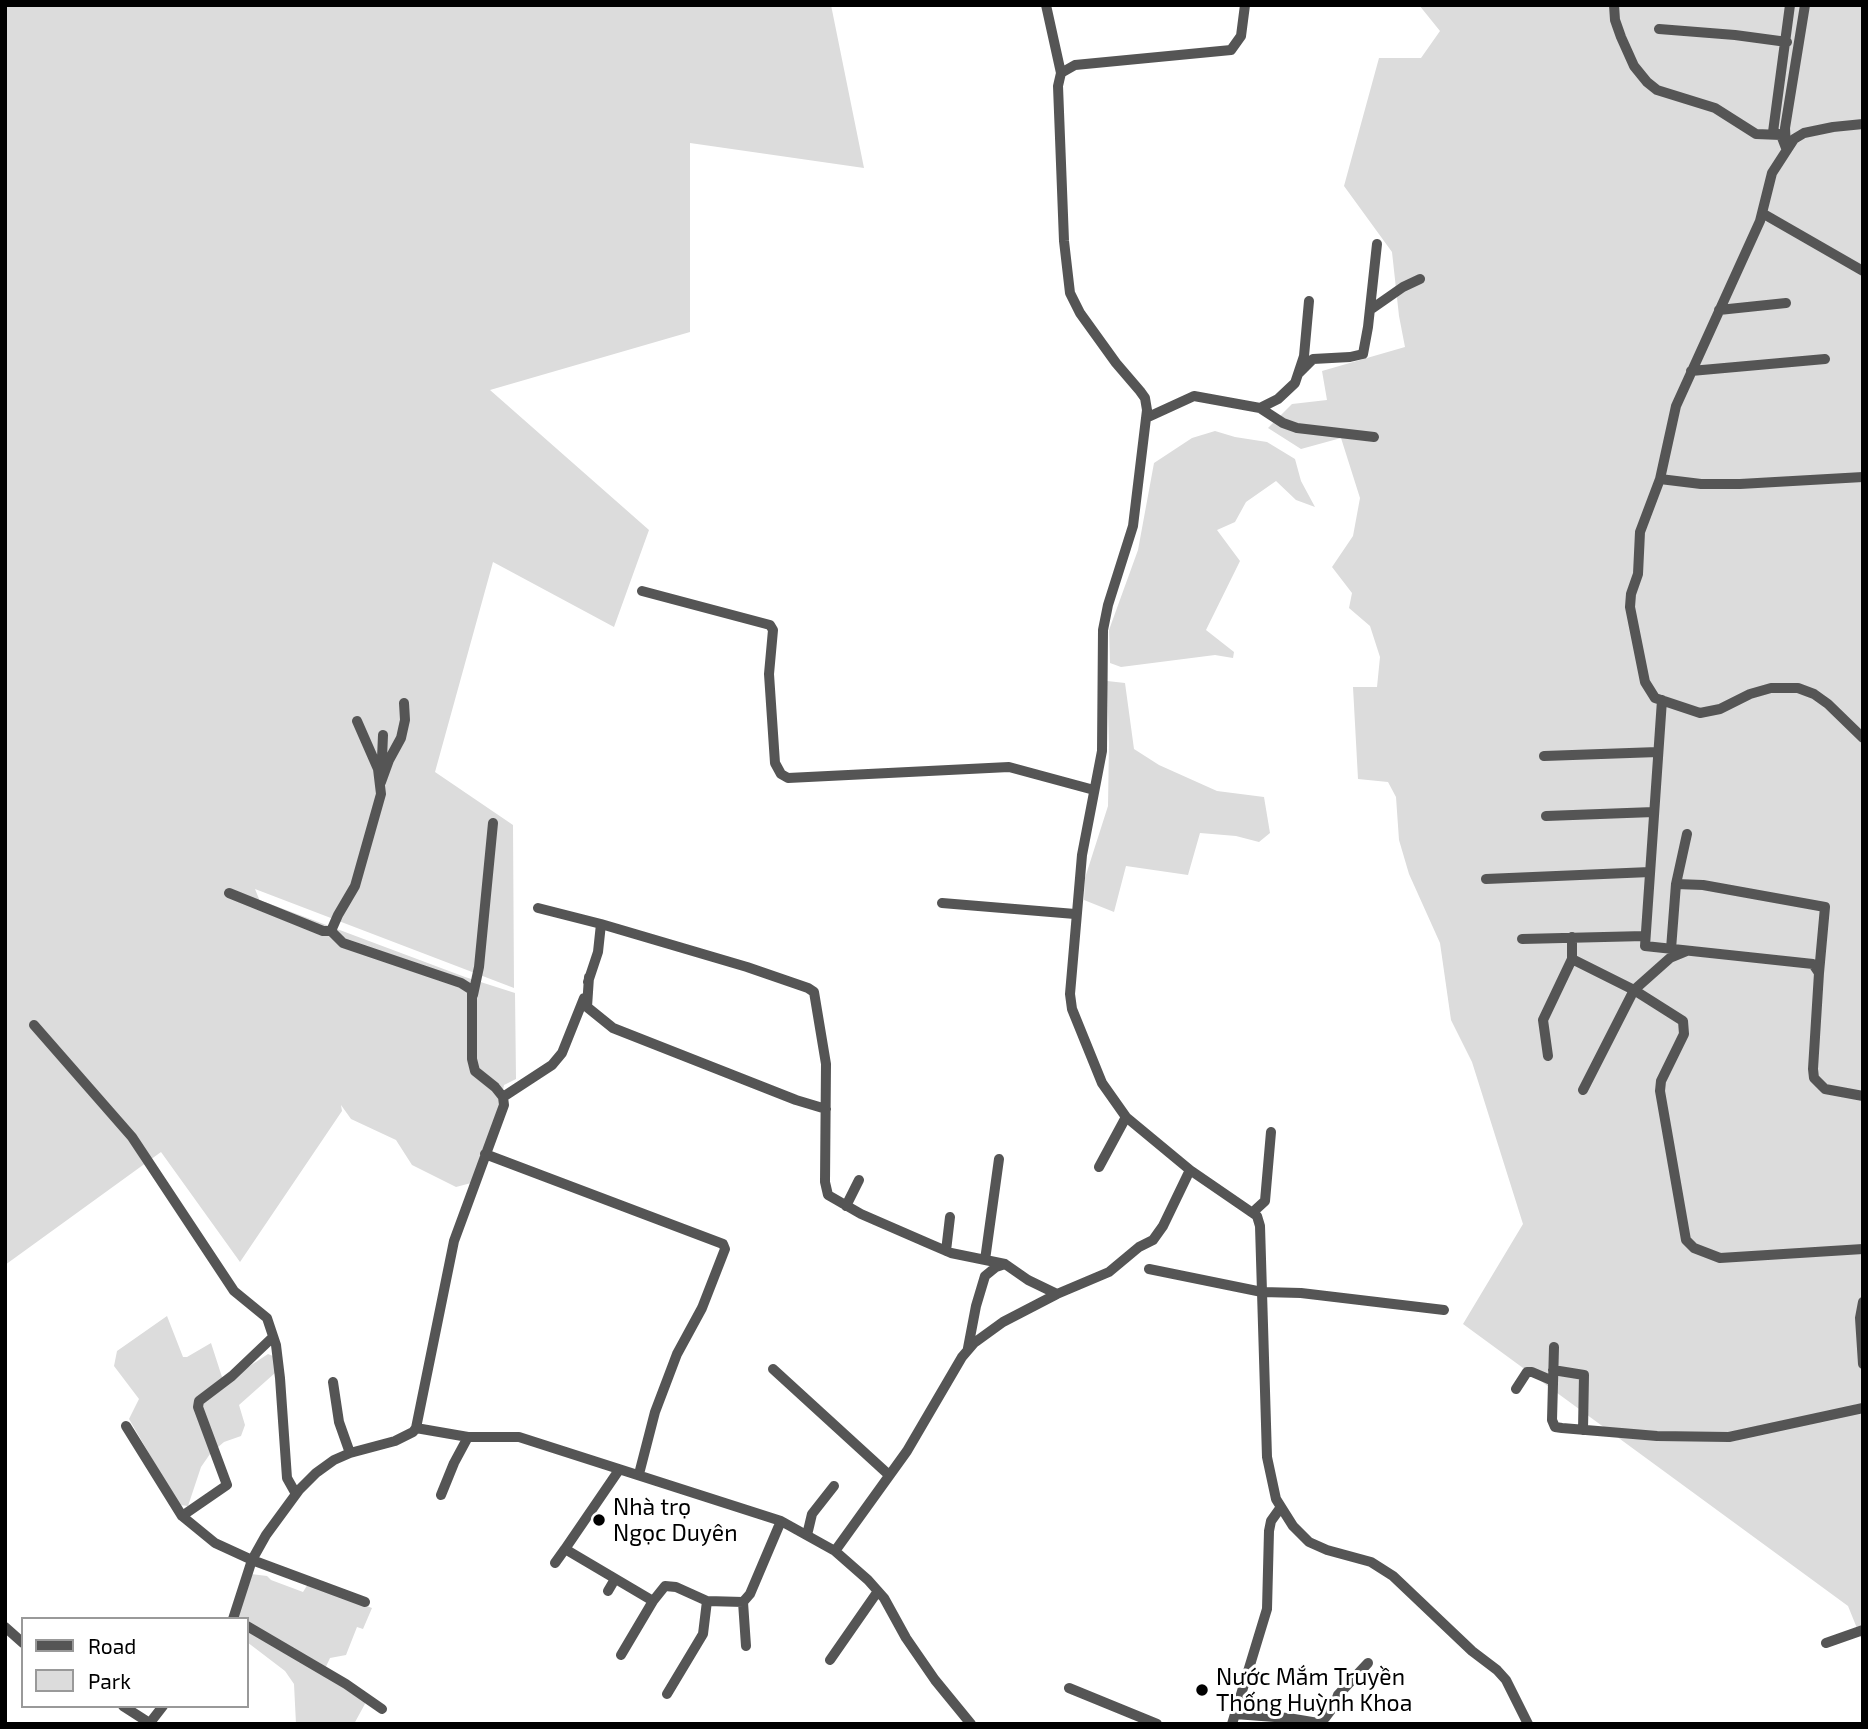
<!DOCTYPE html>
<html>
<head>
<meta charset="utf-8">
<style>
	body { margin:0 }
	#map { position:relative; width:1868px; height:1729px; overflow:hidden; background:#fff; font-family:"Exo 2",sans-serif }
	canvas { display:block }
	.frame { position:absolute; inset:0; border:7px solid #000; pointer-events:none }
	.legend { position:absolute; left:21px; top:1617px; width:228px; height:91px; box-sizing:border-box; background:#fff; border:2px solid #999; margin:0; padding:9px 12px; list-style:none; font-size:21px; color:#000 }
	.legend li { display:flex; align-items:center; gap:14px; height:35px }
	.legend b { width:35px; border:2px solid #999 }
</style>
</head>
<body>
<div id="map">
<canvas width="1868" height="1729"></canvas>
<div class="frame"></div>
<ul class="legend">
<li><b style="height:9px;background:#555"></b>Road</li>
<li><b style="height:19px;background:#dcdcdc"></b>Park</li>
</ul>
</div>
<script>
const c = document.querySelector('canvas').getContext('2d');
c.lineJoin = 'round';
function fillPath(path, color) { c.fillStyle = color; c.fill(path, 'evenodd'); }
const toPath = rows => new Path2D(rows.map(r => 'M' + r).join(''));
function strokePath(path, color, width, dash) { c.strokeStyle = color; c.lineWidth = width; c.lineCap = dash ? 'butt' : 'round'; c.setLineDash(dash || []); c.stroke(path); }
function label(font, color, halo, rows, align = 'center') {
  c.font = font + ' "Exo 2",sans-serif'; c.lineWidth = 6; c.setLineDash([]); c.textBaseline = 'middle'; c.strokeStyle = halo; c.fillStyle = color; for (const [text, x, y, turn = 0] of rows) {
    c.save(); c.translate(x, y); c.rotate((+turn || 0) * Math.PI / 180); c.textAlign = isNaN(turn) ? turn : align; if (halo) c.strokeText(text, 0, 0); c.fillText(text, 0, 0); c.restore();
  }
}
fillPath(toPath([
	[5,5,831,5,864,168,690,143,690,332,490,390,649,530,614,627,493,562,435,772,513,825,514,988,255,889,261,904,265,902,465,977,515,993,516,1079,504,1085,500,1105,471,1183,456,1187,412,1165,396,1140,351,1119,341,1105,342,1111,240,1262,161,1152,5,1265],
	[1419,5,1863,5,1863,1643,1848,1606,1463,1324,1523,1224,1472,1062,1451,1020,1440,943,1409,874,1399,840,1396,797,1388,782,1358,779,1353,687,1377,687,1380,657,1370,626,1349,608,1352,593,1332,567,1353,536,1360,498,1341,438,1301,449,1268,428,1292,404,1327,400,1322,371,1405,347,1399,316,1392,252,1344,186,1379,58,1421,58,1440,31],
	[1215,431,1235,437,1267,442,1295,459,1301,481,1315,507,1296,500,1276,481,1246,502,1235,522,1217,530,1240,561,1206,630,1234,652,1233,658,1215,655,1121,667,1110,663,1109,630,1138,550,1154,463,1192,438],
	[1107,681,1125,683,1134,749,1159,765,1217,791,1264,797,1270,833,1259,842,1236,836,1200,833,1188,875,1126,866,1114,912,1084,900,1085,878,1108,806,1109,744],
	[167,1316,183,1357,187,1357,211,1343,222,1377,230,1379,268,1354,273,1356,275,1373,239,1405,245,1425,241,1436,224,1442,210,1454,201,1467,188,1506,180,1505,176,1500,129,1419,139,1399,114,1366,117,1351],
	[251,1574,267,1576,271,1580,303,1592,308,1584,372,1608,363,1629,357,1627,346,1655,330,1658,323,1673,366,1702,354,1724,296,1724,294,1684,285,1671,247,1642,247,1619,236,1619]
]), '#dcdcdc');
strokePath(toPath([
	[1046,5,1061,73],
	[1245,5,1241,36,1231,50,1075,65,1061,73,1058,86,1064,241,1070,293,1080,313,1116,363,1140,391,1145,398,1147,410,1133,526,1108,605,1103,630,1102,751,1082,855,1070,994,1072,1009,1102,1083,1126,1117,1190,1170,1257,1216,1260,1226,1267,1457,1276,1499,1281,1507,1293,1526,1309,1542,1327,1550,1371,1562,1393,1576,1472,1651,1497,1670,1506,1680,1528,1724],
	[1614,5,1615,20,1621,37,1634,66,1647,82,1657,90,1715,108,1756,134,1781,135,1786,148,1785,128,1805,5],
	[1659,29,1735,35,1787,42],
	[1863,124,1833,127,1804,133,1794,139,1772,173,1760,221,1676,406,1660,479,1640,532,1638,574,1631,594,1630,607,1645,682,1655,698,1700,713,1720,709,1750,694,1771,688,1798,688,1814,694,1828,704,1863,738],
	[1781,135,1773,132,1790,5],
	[1762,213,1863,271],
	[1370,310,1403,287,1420,279],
	[1719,310,1786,303],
	[1691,371,1825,359],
	[1299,373,1313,359,1350,357,1363,354,1368,327,1377,244],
	[1260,408,1278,399,1295,383,1304,356,1309,301],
	[1146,418,1194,396,1260,408,1283,423,1297,428,1374,437],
	[1660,479,1701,484,1740,484,1863,477],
	[642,591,770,625,773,630,769,674,775,763,781,774,788,778,1009,767,1094,790],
	[1662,700,1645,946,1813,964,1819,973,1813,1069,1814,1078,1825,1089,1863,1096],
	[357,721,378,769,381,794,355,886,338,915,331,931,343,943,461,983,472,990,472,1059,475,1071,495,1087,503,1097,504,1105,454,1241,416,1428],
	[383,735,381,782,389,760,401,738,405,720,404,703],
	[1544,756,1658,752],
	[1546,816,1654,812],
	[1486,879,1650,872],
	[1676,884,1703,885,1825,907,1819,973],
	[229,893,323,931,331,931],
	[942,903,1075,914],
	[538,908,601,924,598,952,588,982],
	[601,924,747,967,808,988,814,992,826,1064,825,1182,828,1195,861,1214,930,1244,951,1253,1005,1264,1028,1280,1057,1294],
	[1572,937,1572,959,1634,990,1683,1021,1684,1034,1661,1081,1660,1091,1686,1240,1694,1248,1720,1258,1863,1249],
	[1522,939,1645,936],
	[1671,949,1676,884,1687,834],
	[589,977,587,1007,613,1028,796,1100,826,1109],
	[473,995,479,967,493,823],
	[34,1025,132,1137,234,1291,267,1318,276,1345,280,1378,287,1478,296,1494],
	[1548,1056,1543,1020,1572,959],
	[1583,1090,1634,990,1670,958,1687,951],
	[503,1097,552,1065,562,1053,584,998],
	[485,1154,723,1244,725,1249,702,1308,677,1354,655,1412,639,1474],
	[1099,1167,1126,1117],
	[846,1206,859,1180],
	[1253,1212,1265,1201,1271,1132],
	[946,1251,950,1217],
	[985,1260,999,1159],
	[1149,1269,1262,1292,1301,1293,1444,1310],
	[1863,1302,1860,1318,1863,1364],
	[1554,1347,1552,1420,1555,1427,1562,1428,1657,1436,1729,1437,1863,1408],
	[968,1348,976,1306,985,1276,996,1267,1005,1264],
	[773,1369,889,1475],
	[1553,1370,1584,1375,1583,1430],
	[333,1382,339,1422,350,1453],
	[1516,1389,1527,1372,1532,1372,1553,1381],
	[126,1426,182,1516,215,1543,252,1560,365,1602],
	[619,1470,565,1549,653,1601],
	[441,1495,454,1463,468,1437],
	[182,1516,227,1485,198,1407,199,1401,232,1376,273,1337],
	[807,1535,812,1514,834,1486],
	[835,1551,907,1451,962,1357,974,1343,1003,1322,1057,1294,1109,1272,1139,1247,1153,1240,1163,1226,1190,1170],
	[555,1563,565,1549],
	[608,1591,615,1579],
	[743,1602,746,1646],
	[233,1619,252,1560,266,1535,299,1490,316,1473,334,1460,350,1453,395,1441,413,1432,416,1428,468,1437,519,1437,781,1521,835,1551,868,1580,884,1598,906,1638,935,1680,971,1724],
	[247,1626,346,1684,382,1709],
	[5,1627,23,1643],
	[1826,1643,1863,1630],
	[621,1655,653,1601,665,1586,676,1587,707,1601,743,1602,750,1594,781,1521],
	[830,1660,878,1591],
	[1069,1688,1157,1724],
	[667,1694,703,1634,707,1601],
	[123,1706,151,1724],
	[1235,1714,1288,1718,1318,1723,1325,1718,1334,1706,1338,1695,1368,1663],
	[149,1724,163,1706],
	[1232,1724,1267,1609,1269,1531,1271,1521,1281,1507]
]), '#555', 10);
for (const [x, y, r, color] of [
	[599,1520,7,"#000"],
	[1202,1690,7,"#000"]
]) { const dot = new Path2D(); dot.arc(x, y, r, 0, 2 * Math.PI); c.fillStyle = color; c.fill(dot); strokePath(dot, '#fff', 2.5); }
label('23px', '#000', '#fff', [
	["Nhà trọ",613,1507],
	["Ngọc Duyên",613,1533],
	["Nước Mắm Truyền",1216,1677],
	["Thống Huỳnh Khoa",1216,1703]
], 'left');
</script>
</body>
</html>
